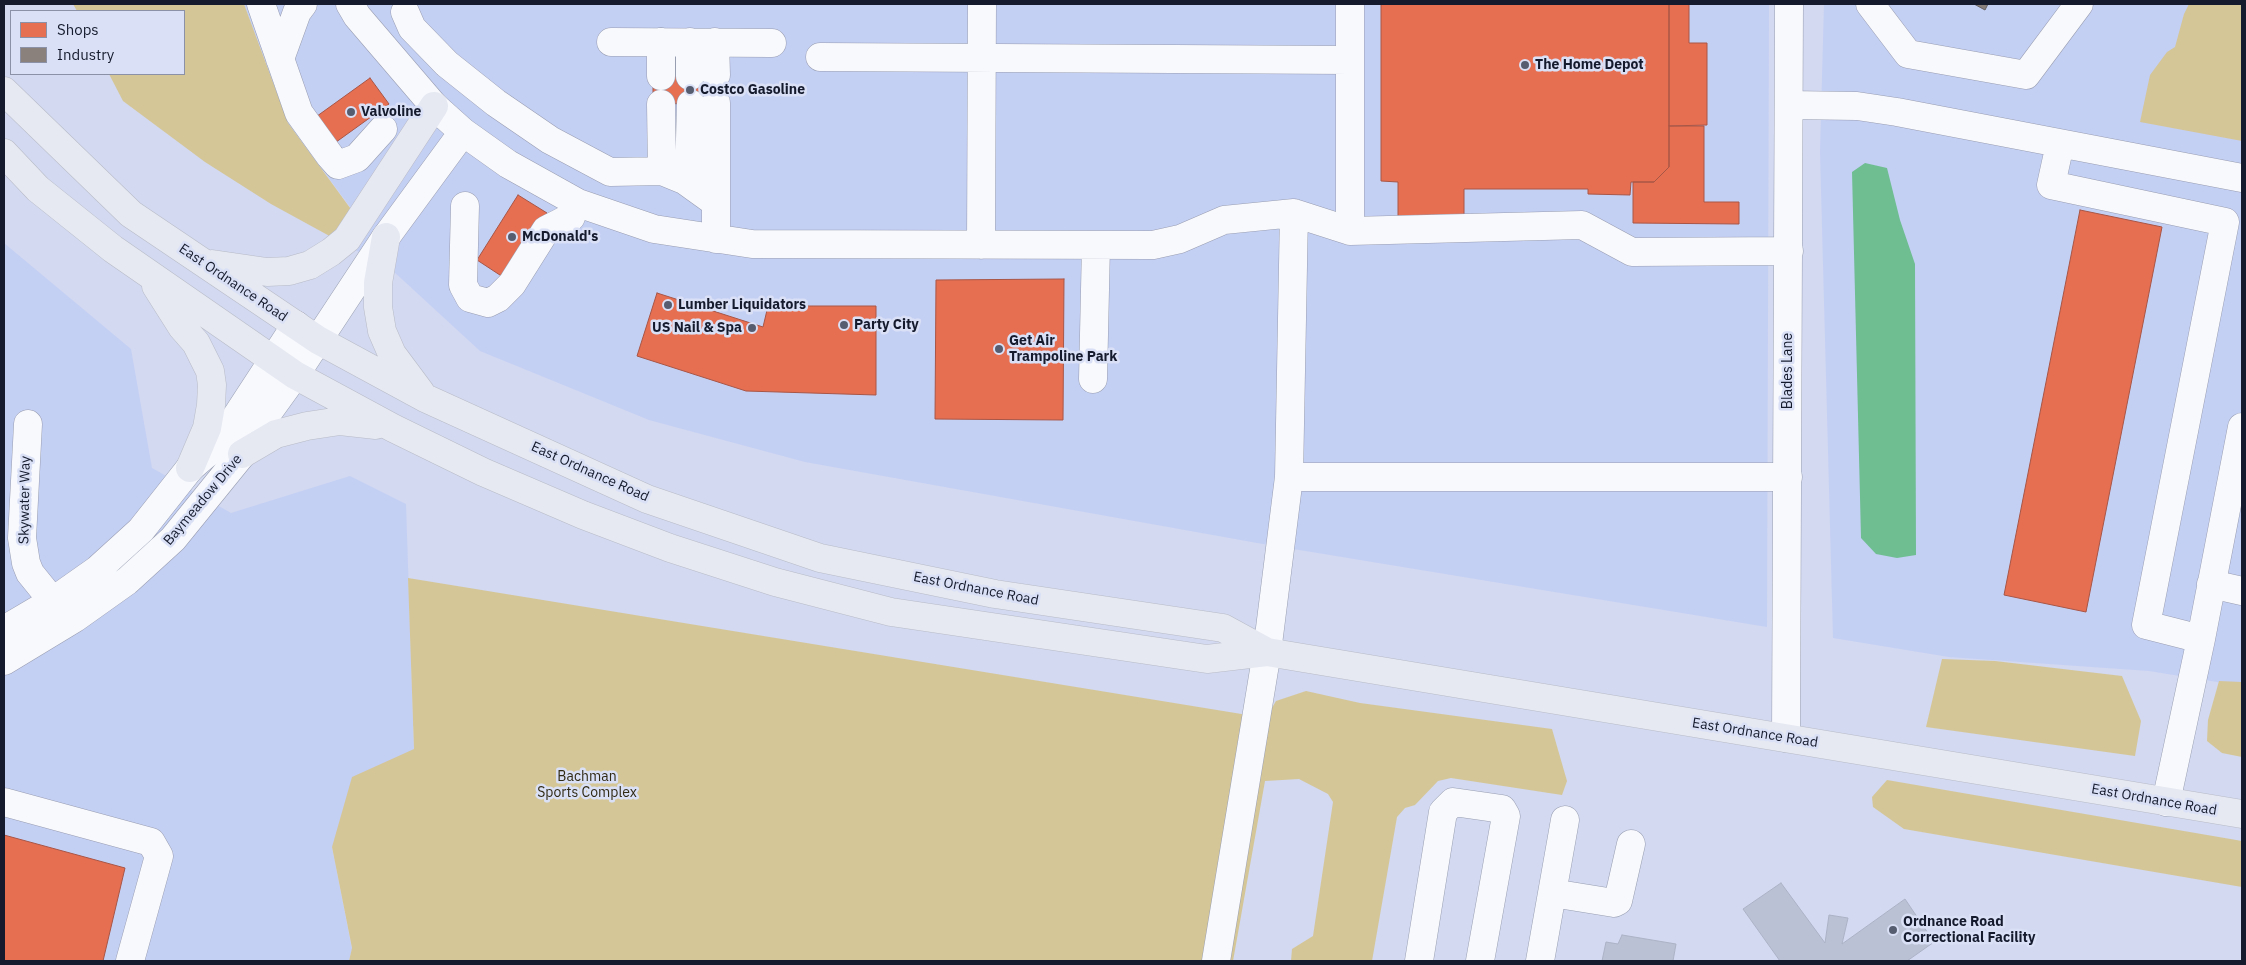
<!DOCTYPE html>
<html>
<head>
<meta charset="utf-8">
<style>
	body { margin:0 }
	#map { position:relative; width:2246px; height:965px; overflow:hidden; background:#d2d9f0; font-family:"IBM Plex Sans",sans-serif }
	canvas { display:block }
	.frame { position:absolute; inset:0; border:5px solid #151a2d; pointer-events:none }
	.legend { position:absolute; left:10px; top:10px; width:175px; height:65px; box-sizing:border-box; background:#dae1f6; border:1px solid #8b91a6; margin:0; padding:6px 9px; list-style:none; font-size:15px; color:#151a2d }
	.legend li { display:flex; align-items:center; gap:10px; height:25px }
	.legend b { width:25px; border:1px solid #8b91a6 }
</style>
</head>
<body>
<div id="map">
<canvas width="2246" height="965"></canvas>
<div class="frame"></div>
<ul class="legend">
<li><b style="height:14px;background:#e76f51"></b>Shops</li>
<li><b style="height:14px;background:#8a817c"></b>Industry</li>
</ul>
</div>
<script>
const c = document.querySelector('canvas').getContext('2d');
c.lineJoin = 'round';
function fillPath(path, color) { c.fillStyle = color; c.fill(path, 'evenodd'); }
const toPath = rows => new Path2D(rows.map(r => 'M' + r).join(''));
function strokePath(path, color, width, dash) { c.strokeStyle = color; c.lineWidth = width; c.lineCap = dash ? 'butt' : 'round'; c.setLineDash(dash || []); c.stroke(path); }
function label(font, color, halo, rows, align = 'center') {
  c.font = font + ' "IBM Plex Sans",sans-serif'; c.lineWidth = 5; c.setLineDash([]); c.textBaseline = 'middle'; c.strokeStyle = halo; c.fillStyle = color; for (const [text, x, y, turn = 0] of rows) {
    c.save(); c.translate(x, y); c.rotate((+turn || 0) * Math.PI / 180); c.textAlign = isNaN(turn) ? turn : align; if (halo) c.strokeText(text, 0, 0); c.fillText(text, 0, 0); c.restore();
  }
}
fillPath(toPath([
	[244,4,1769,4,1767,627,1263,544,805,462,649,420,480,351,392,270,335,239,353,211,288,123],
	[1824,4,2242,4,2242,686,2149,671,1949,657,1833,638,1820,152],
	[4,243,131,349,152,468,231,513,350,476,406,504,414,749,332,847,352,949,349,961,4,961]
]), '#c4cff4');
fillPath(toPath([
	[73,4,244,4,288,123,353,212,335,239,271,204,205,162,123,101,109,74,184,74,184,11,77,11],
	[2189,4,2242,4,2242,141,2140,122,2150,75,2167,52,2175,47,2184,14],
	[408,578,1266,718,1276,701,1306,691,1360,703,1552,729,1567,781,1562,795,1451,778,1438,781,1415,805,1405,808,1397,817,1372,961,1291,961,1292,949,1313,936,1333,802,1328,794,1299,779,1265,781,1233,961,349,961,352,948,332,847,352,777,414,749],
	[1942,659,1995,661,2122,676,2141,721,2135,756,1926,727],
	[2219,681,2242,682,2242,757,2222,753,2207,741,2208,720],
	[1887,780,2242,841,2242,887,1904,829,1873,807,1872,797]
]), '#d5c697');
fillPath(toPath([
	[1865,163,1887,168,1900,220,1915,264,1916,555,1897,558,1876,554,1861,538,1852,172]
]), '#6fbe92');
const shops = toPath([
	[1381,4,1669,4,1669,167,1654,182,1631,182,1630,195,1588,194,1588,189,1464,189,1464,224,1398,224,1398,182,1381,181,1381,4],
	[1669,4,1689,4,1689,43,1707,43,1707,125,1669,126,1669,4],
	[728,75,728,103,653,104,653,76,728,75],
	[370,78,389,104,332,145,313,119,370,78],
	[1669,126,1704,126,1704,202,1739,202,1739,224,1633,223,1633,182,1654,182,1669,167,1669,126],
	[518,195,547,213,506,279,477,260,518,195],
	[2080,210,2162,227,2086,612,2004,595,2080,210],
	[1064,279,1063,420,935,419,936,280,1064,279],
	[657,293,763,327,768,306,876,306,876,395,746,391,637,356,657,293],
	[4,835,125,868,103,961,4,961,4,835]
]);
fillPath(shops, '#e76f51');
strokePath(shops, '#a85646', 1);
const industry = toPath([
	[1974,4,1988,4,1985,10,1974,4]
]);
fillPath(industry, '#8a817c');
strokePath(industry, '#676264', 1);
const building = toPath([
	[1781,883,1825,943,1829,915,1848,918,1842,944,1905,899,1934,942,1907,961,1780,961,1743,909,1781,883],
	[1622,935,1676,944,1673,961,1602,961,1606,942,1618,944,1622,935]
]);
fillPath(building, '#bbc1d5');
strokePath(building, '#acb2c6', 1);
const minor = toPath([
	[261,4,299,113,330,156,338,165,357,158,383,129],
	[350,4,357,16,434,106,463,132,508,164,578,203,654,229,752,244,1153,245,1180,239,1224,220,1294,213,1289,477,1267,652,1216,961],
	[1350,4,1350,231],
	[1870,4,1908,54,2026,75,2079,4],
	[405,12,412,28,447,64,496,103,550,140,610,172,662,171],
	[611,42,772,43],
	[715,42,716,75],
	[820,57,1350,60],
	[280,59,297,12,303,4],
	[661,76,661,42],
	[690,76,690,42],
	[661,104,662,171,684,180,716,203],
	[691,104,689,175,693,186],
	[1789,105,1857,106,1897,112,2242,178],
	[2060,144,2051,185,2225,222,2146,625,2201,639],
	[465,206,463,285,470,298,488,303,498,298,512,284,546,230,571,217],
	[1294,213,1350,231,1582,225,1632,252,1789,251],
	[716,239,716,103],
	[981,245,982,4],
	[1093,379,1096,245],
	[28,424,22,538,26,563,30,573,64,615],
	[1289,477,1788,477],
	[2211,584,2242,591],
	[4,630,53,601,97,570,141,530,190,468,219,443,296,325],
	[4,661,75,618,127,581,173,539,242,454,269,411,295,375,386,237,463,132],
	[1786,738,1789,4],
	[4,802,151,842,159,856,130,961],
	[2166,802,2201,639,2242,427],
	[1552,893,1614,903,1618,901,1631,844],
	[1419,961,1443,812,1453,802,1502,809,1506,816,1480,961],
	[1540,961,1565,820]
]);
const major = toPath([
	[4,91,131,214,318,340,425,398,647,499,820,558,995,594,1223,628,1267,652],
	[4,153,38,189,113,249,295,375,393,428,483,472,583,515,670,548,775,582,891,612,1207,659,1267,652,2242,814],
	[386,237,378,283,378,307,382,331,392,354,421,393],
	[212,264,267,272,289,271,310,265,331,252,347,239,434,106],
	[156,286,182,327,196,343,210,371,212,385,211,405,207,428,190,468],
	[242,454,276,434,307,426,340,421,376,425]
]);
strokePath(minor, '#989eb1', 29);
strokePath(major, '#b8bbc7', 29);
strokePath(minor, '#f8f9fd', 28);
strokePath(major, '#e6e9f2', 28);
for (const [x, y, r, color] of [
	[1525,65,5,"#575d71"],
	[690,90,5,"#575d71"],
	[351,112,5,"#575d71"],
	[512,237,5,"#575d71"],
	[668,305,5,"#575d71"],
	[844,325,5,"#575d71"],
	[752,328,5,"#575d71"],
	[999,349,5,"#575d71"],
	[1893,930,5,"#575d71"]
]) { const dot = new Path2D(); dot.arc(x, y, r, 0, 2 * Math.PI); c.fillStyle = color; c.fill(dot); strokePath(dot, '#dae1f6', 2); }
label('bold 14px', '#151a2d', '#dae1f6', [
	["The Home Depot",1535,65],
	["Costco Gasoline",700,90],
	["Valvoline",361,112],
	["McDonald's",522,237],
	["Lumber Liquidators",678,305],
	["Party City",854,325],
	["US Nail & Spa",742,328,"right"],
	["Get Air",1009,341],
	["Trampoline Park",1009,357],
	["Ordnance Road",1903,922],
	["Correctional Facility",1903,938]
], 'left');
label('14px', '#151a2d', '#dae1f6', [
	["East Ordnance Road",233,283,34],
	["Blades Lane",1788,371,-90],
	["East Ordnance Road",590,472,24],
	["Skywater Way",25,500,-89],
	["Baymeadow Drive",203,500,-50],
	["East Ordnance Road",976,589,11],
	["East Ordnance Road",1755,733,9],
	["East Ordnance Road",2154,800,10]
]);
label('14px', '#302914', '#dae1f6', [
	["Bachman",587,777],
	["Sports Complex",587,793]
]);
</script>
</body>
</html>
